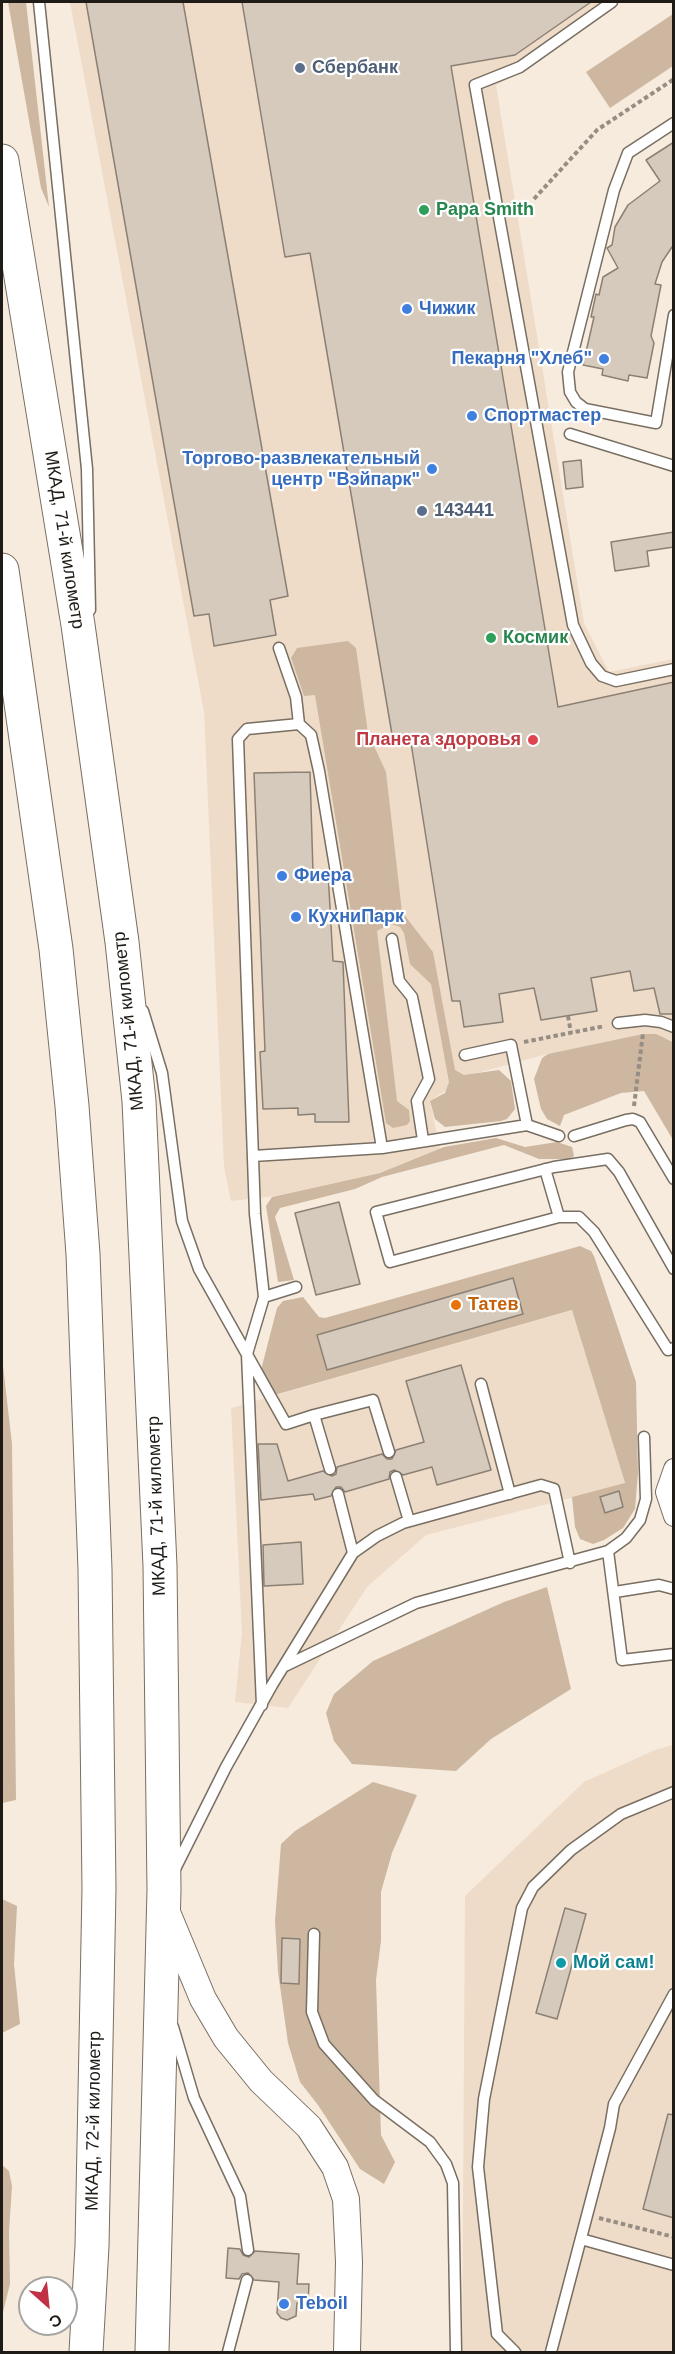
<!DOCTYPE html>
<html>
<head>
<meta charset="utf-8">
<style>
	body { margin:0 }
	#map { position:relative; width:675px; height:2354px; overflow:hidden; background:#f7ebdd; font-family:Helvetica,sans-serif }
	canvas { display:block }
	.frame { position:absolute; inset:0; border:3px solid #1f1b16; pointer-events:none }
	.north { position:absolute; left:18px; top:2276px; width:60px; height:60px; box-sizing:border-box; background:#fff; border:2px solid #a5a4a2; border-radius:50%; rotate:153deg; font-size:16px; font-weight:700; line-height:24px; text-align:center; color:#1f1b16 }
	.north::after { content:''; display:block; margin:auto; width:21px; height:27px; background:#c13143; clip-path:polygon(50% 0,100% 100%,50% 72%,0 100%) }
</style>
</head>
<body>
<div id="map">
<canvas width="675" height="2354"></canvas>
<div class="frame"></div>
<div class="north">С</div>
</div>
<script>
const c = document.querySelector('canvas').getContext('2d');
c.lineJoin = 'round';
function fillPath(path, color) { c.fillStyle = color; c.fill(path, 'evenodd'); }
const toPath = rows => new Path2D(rows.map(r => 'M' + r).join(''));
function strokePath(path, color, width, dash) { c.strokeStyle = color; c.lineWidth = width; c.lineCap = dash ? 'butt' : 'round'; c.setLineDash(dash || []); c.stroke(path); }
function label(font, color, halo, rows, align = 'center') {
  c.font = font + ' Helvetica,sans-serif'; c.lineWidth = 4.5; c.setLineDash([]); c.textBaseline = 'middle'; c.strokeStyle = halo; c.fillStyle = color; for (const [text, x, y, turn = 0] of rows) {
    c.save(); c.translate(x, y); c.rotate((+turn || 0) * Math.PI / 180); c.textAlign = isNaN(turn) ? turn : align; if (halo) c.strokeText(text, 0, 0); c.fillText(text, 0, 0); c.restore();
  }
}
fillPath(toPath([
	[70,2,620,2,520,73,496,85,584,623,609,672,673,659,673,1042,668,1039,548,1054,469,1075,430,1101,440,1149,380,1173,275,1196,231,1201,224,1167,204,712],
	[573,1310,625,1484,426,1535,367,1587,288,1708,235,1702,242,1632,231,1408],
	[673,1745,673,2352,462,2352,465,1896,584,1782,655,1750]
]), '#eedcc9');
fillPath(toPath([
	[8,2,26,2,49,207,41,188],
	[673,14,673,66,610,108,586,72],
	[348,641,356,648,368,733,386,772,402,912,433,952,455,1070,464,1075,499,1070,511,1081,515,1109,507,1119,501,1121,445,1127,435,1119,430,1101,445,1093,449,1082,431,984,410,964,404,933,400,927,391,924,377,931,397,1101,409,1110,410,1121,407,1125,393,1128,386,1123,315,695,304,696,291,658,297,648],
	[643,1034,656,1034,673,1042,673,1140,644,1091,621,1093,564,1115,560,1126,547,1119,541,1109,534,1079,542,1058,548,1054],
	[496,1138,525,1147,557,1142,572,1147,574,1156,570,1159,539,1159,504,1145,382,1177,355,1189,280,1208,275,1217,294,1280,278,1282,266,1206,272,1197,380,1173,444,1147],
	[580,1246,591,1251,594,1256,636,1382,638,1473,635,1509,623,1528,604,1540,593,1544,580,1539,575,1527,572,1497,625,1483,572,1310,264,1398,261,1384,262,1366,277,1308,283,1301,303,1297,319,1317,325,1318],
	[2,1357,12,1444,16,1800,2,1803],
	[547,1587,571,1689,491,1739,456,1771,352,1764,334,1741,326,1713,334,1694,373,1661,504,1602],
	[373,1782,417,1795,392,1853,381,1892,381,1941,376,1980,381,2135,395,2162,384,2184,360,2169,318,2105,300,2082,288,2043,278,1972,275,1921,281,1844,295,1831],
	[2,1899,17,1906,14,1964,20,2024,2,2033],
	[2,2165,9,2171,12,2186,9,2232,10,2284,2,2316]
]), '#cdb7a0');
const building = toPath([
	[86,2,183,2,288,596,270,600,276,635,214,646,209,614,194,616,86,2],
	[242,2,591,2,515,55,451,66,558,707,674,682,674,1014,660,1014,654,988,634,991,630,971,591,978,597,1011,541,1020,534,988,499,994,503,1022,464,1027,460,1001,452,1001,411,743,394,746,310,253,285,257,242,2],
	[674,142,674,244,662,262,655,284,661,285,651,336,654,343,647,378,629,375,628,381,602,375,603,369,583,365,594,317,591,317,596,294,599,295,603,277,618,268,607,248,612,245,615,227,628,205,660,181,646,160,674,142],
	[581,460,583,487,566,489,563,462,581,460],
	[674,532,674,547,647,551,649,566,615,571,611,542,674,532],
	[310,772,313,873,328,872,333,961,343,962,349,1122,315,1122,315,1114,298,1115,298,1108,263,1109,260,1052,265,1051,254,773,310,772],
	[339,1202,360,1284,316,1295,295,1213,339,1202],
	[513,1278,523,1314,327,1370,317,1335,513,1278],
	[461,1365,491,1470,437,1485,432,1467,403,1475,394,1470,390,1472,389,1479,345,1492,341,1487,336,1487,331,1496,315,1500,313,1494,261,1500,258,1444,277,1444,288,1481,323,1471,332,1476,336,1474,337,1467,382,1454,387,1459,392,1459,396,1450,424,1442,406,1381,461,1365],
	[619,1491,623,1507,605,1513,600,1497,619,1491],
	[301,1542,303,1584,264,1586,263,1545,301,1542],
	[565,1908,586,1914,557,2019,536,2013,565,1908],
	[282,1938,300,1939,299,1984,281,1983,282,1938],
	[668,2114,674,2115,674,2218,643,2209,668,2114],
	[228,2248,240,2249,243,2255,249,2257,255,2251,299,2254,297,2284,309,2284,308,2303,297,2303,296,2316,287,2320,281,2318,277,2313,279,2282,254,2280,248,2273,242,2274,239,2279,226,2278,228,2248]
]);
fillPath(building, '#d6cabc');
strokePath(building, '#8b8074', 1.5);
const service = toPath([
	[39,2,87,469,90,610],
	[612,2,520,67,475,85,573,625,591,663,602,676,616,681,674,669],
	[674,123,628,153,614,190,568,372,570,392,576,402,585,409,656,423,674,315],
	[570,434,674,466],
	[299,724,311,735,319,771,382,1148],
	[392,939,399,981,412,997,429,1079,417,1101,423,1140],
	[143,1011,162,1073,182,1221,199,1269,286,1424,314,1415,330,1469],
	[618,1023,645,1020,661,1022,674,1027],
	[465,1055,511,1045,527,1125],
	[574,1136,626,1120,633,1119,640,1122,674,1179],
	[253,1156,382,1148,527,1125,559,1136],
	[545,1169,559,1217],
	[674,1269,619,1172,608,1159,554,1167,376,1212,390,1262,559,1217,579,1217,594,1232,668,1350,674,1348],
	[264,1297,296,1287],
	[481,1384,510,1494],
	[314,1415,373,1400,389,1452],
	[396,1477,409,1521],
	[608,1551,622,1660,674,1654],
	[353,1553,377,1536,403,1523,541,1485,554,1489,570,1563],
	[615,1592,659,1585,674,1589],
	[285,1666,416,1603,608,1551,626,1538,640,1520,646,1499,644,1437],
	[262,1705,247,1354,264,1297,255,1214,238,739,247,729,299,724,296,697,279,648],
	[174,1871,226,1767,272,1685,353,1553,338,1494],
	[314,1934,312,2012,324,2044,374,2100,430,2142,446,2164,453,2183,456,2352],
	[173,2027,194,2098,240,2196,248,2250],
	[581,2239,674,2265],
	[228,2352,247,2280],
	[515,2352,497,2334,478,2167,484,2099,522,1908,533,1887,571,1850,621,1814,674,1792],
	[551,2352,610,2128,614,2104,674,1994]
]);
const minor = toPath([
	[674,1469,666,1492,674,1516]
]);
const tertiary = toPath([
	[166,1910,203,1999,226,2038,261,2081,309,2127,335,2167,346,2199,349,2262,347,2352]
]);
const trunk = toPath([
	[2,161,78,625,122,942,139,1101,160,1566,164,1890,152,2352],
	[2,570,56,949,72,1106,83,1254,95,1569,99,1889,92,2246,86,2352]
]);
strokePath(service, '#786e61', 13);
strokePath(minor, '#786e61', 22);
strokePath(tertiary, '#786e61', 28);
strokePath(trunk, '#786e61', 35);
strokePath(toPath([
	[534,199,597,130,674,79],
	[568,1016,571,1033],
	[524,1042,605,1026],
	[634,1106,643,1033],
	[599,2218,674,2237]
]), '#968d84', 4, [4.5, 3]);
strokePath(service, '#fff', 10);
strokePath(minor, '#fff', 20);
strokePath(tertiary, '#fff', 26);
strokePath(trunk, '#fff', 33);
for (const [x, y, r, color] of [
	[300,68,6,"#5c6f8a"],
	[424,210,6,"#2e9e5b"],
	[407,309,6,"#3f7fe0"],
	[604,359,6,"#3f7fe0"],
	[472,416,6,"#3f7fe0"],
	[432,469,6,"#3f7fe0"],
	[422,511,6,"#5c6f8a"],
	[491,638,6,"#2e9e5b"],
	[533,740,6,"#e0444e"],
	[282,876,6,"#3f7fe0"],
	[296,917,6,"#3f7fe0"],
	[456,1305,6,"#e8710a"],
	[561,1963,6,"#0f9aa8"],
	[284,2304,6,"#3f7fe0"]
]) { const dot = new Path2D(); dot.arc(x, y, r, 0, 2 * Math.PI); c.fillStyle = color; c.fill(dot); strokePath(dot, '#fff', 2); }
label('bold 18px', '#4e5e75', '#fff', [
	["Сбербанк",312,68],
	["143441",434,511]
], 'left');
label('bold 18px', '#27864d', '#fff', [
	["Papa Smith",436,210],
	["Космик",503,638]
], 'left');
label('bold 18px', '#366cbe', '#fff', [
	["Чижик",419,309],
	["Пекарня \"Хлеб\"",592,359,"right"],
	["Спортмастер",484,416],
	["Торгово-развлекательный",420,459,"right"],
	["центр \"Вэйпарк\"",420,480,"right"],
	["Фиера",294,876],
	["КухниПарк",308,917],
	["Teboil",296,2304]
], 'left');
label('18px', '#1f1b16', '#fff', [
	["МКАД, 71-й километр",64,540,81],
	["МКАД, 71-й километр",129,1021,-96],
	["МКАД, 71-й километр",157,1506,-92],
	["МКАД, 72-й километр",94,2121,-89]
]);
label('bold 18px', '#be3a42', '#fff', [
	["Планета здоровья",521,740]
], 'right');
label('bold 18px', '#c56008', '#fff', [
	["Татев",468,1305]
], 'left');
label('bold 18px', '#0d838f', '#fff', [
	["Мой сам!",573,1963]
], 'left');
</script>
</body>
</html>
